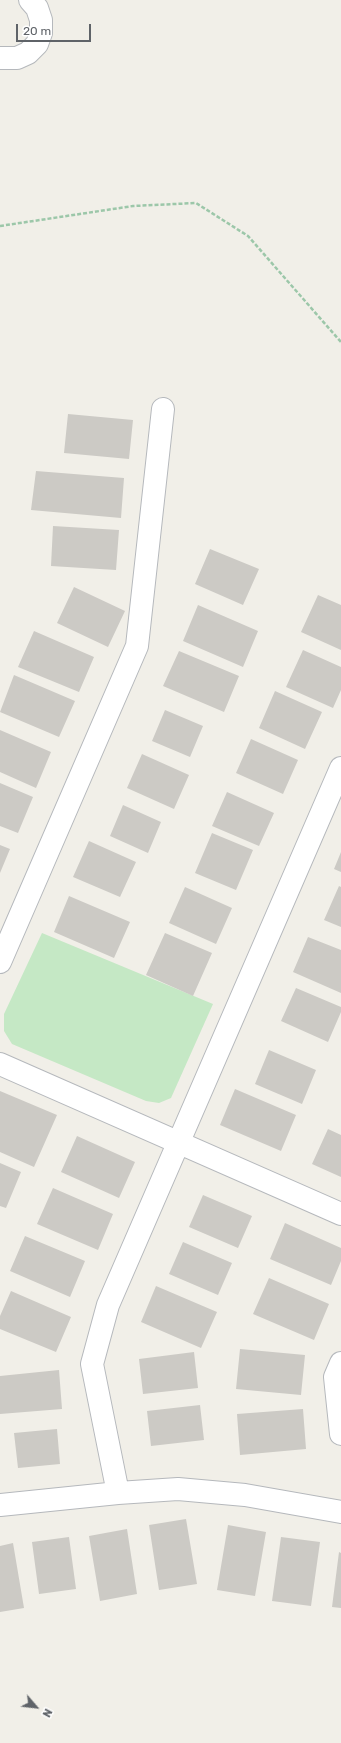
<!DOCTYPE html>
<html>
<head>
<meta charset="utf-8">
<style>
	body { margin:0 }
	#map { position:relative; width:341px; height:1743px; overflow:hidden; background:#f1efe8; font-family:Rubik,sans-serif }
	canvas { display:block }
	.north { position:absolute; left:16px; top:1687px; width:40px; height:40px; -webkit-text-stroke:3px #fff; paint-order:stroke; rotate:118deg; font-size:11px; font-weight:700; line-height:16px; text-align:center; color:#5f6368 }
	.north::after { content:''; display:block; margin:auto; width:14px; height:18px; background:#5f6368; clip-path:polygon(50% 0,100% 100%,50% 72%,0 100%) }
	.scale { position:absolute; left:16px; top:24px; width:75px; height:18px; box-sizing:border-box; border:2px solid #5f6368; border-top:0; padding-left:5px; font-size:12px; line-height:14px; white-space:nowrap; color:#5f6368; -webkit-text-stroke:3px #fff; paint-order:stroke }
</style>
</head>
<body>
<div id="map">
<canvas width="341" height="1743"></canvas>
<div class="north">N</div>
<div class="scale">20 m</div>
</div>
<script>
const c = document.querySelector('canvas').getContext('2d');
c.lineJoin = 'round';
function fillPath(path, color) { c.fillStyle = color; c.fill(path, 'evenodd'); }
const toPath = rows => new Path2D(rows.map(r => 'M' + r).join(''));
function strokePath(path, color, width, dash) { c.strokeStyle = color; c.lineWidth = width; c.lineCap = dash ? 'butt' : 'round'; c.setLineDash(dash || []); c.stroke(path); }
fillPath(toPath([
	[42,933,213,1004,171,1098,159,1103,146,1101,12,1044,4,1031,4,1014]
]), '#c5e8c5');
fillPath(toPath([
	[68,414,133,420,129,459,64,453],
	[36,471,124,478,121,518,31,510],
	[53,526,119,530,116,570,51,566],
	[210,549,259,569,243,605,195,584],
	[74,587,125,611,108,647,57,623],
	[318,595,341,605,341,650,301,632],
	[198,605,258,631,243,667,183,641],
	[34,631,94,657,79,692,18,667],
	[303,650,341,667,341,690,333,708,286,687],
	[179,651,239,676,224,712,163,686],
	[14,675,75,701,59,737,0,712],
	[275,691,322,712,305,749,259,728],
	[165,710,203,726,190,757,152,741],
	[0,730,51,752,36,788,0,772],
	[251,739,298,760,283,794,236,773],
	[142,754,189,775,174,809,127,788],
	[0,783,33,797,18,833,0,826],
	[227,792,274,813,259,846,212,826],
	[123,805,161,822,148,853,110,836],
	[212,833,253,850,236,890,195,873],
	[89,841,136,862,120,897,73,877],
	[0,845,10,849,0,873],
	[341,852,341,872,334,869],
	[339,886,341,887,341,927,324,920],
	[185,887,232,908,216,944,169,923],
	[69,896,130,922,114,958,54,932],
	[165,933,212,953,193,996,146,975],
	[308,937,341,950,341,993,293,972],
	[296,988,341,1007,341,1012,328,1042,281,1021],
	[269,1050,316,1070,302,1104,255,1084],
	[235,1089,296,1115,281,1151,220,1125],
	[0,1091,57,1115,34,1167,0,1152],
	[328,1129,341,1135,341,1177,312,1164],
	[77,1136,135,1162,119,1198,61,1172],
	[0,1163,21,1172,6,1208,0,1206],
	[53,1188,113,1214,98,1250,37,1224],
	[203,1195,252,1216,238,1248,189,1227],
	[285,1223,341,1248,341,1261,331,1285,270,1259],
	[25,1236,85,1261,70,1297,10,1271],
	[183,1242,232,1263,218,1295,169,1274],
	[269,1278,329,1304,314,1340,253,1314],
	[156,1286,217,1312,201,1348,141,1322],
	[11,1291,71,1317,56,1352,0,1329,0,1316],
	[240,1349,305,1355,301,1395,236,1389],
	[194,1352,198,1388,143,1394,139,1359],
	[59,1370,62,1409,0,1414,0,1376],
	[200,1405,204,1440,151,1446,147,1411],
	[303,1409,306,1449,240,1455,237,1414],
	[57,1429,60,1464,18,1468,14,1433],
	[186,1519,197,1584,159,1590,149,1525],
	[228,1525,266,1532,255,1596,217,1590],
	[127,1529,137,1594,100,1601,89,1536],
	[69,1537,76,1589,39,1594,32,1542],
	[281,1537,320,1542,311,1606,272,1601],
	[13,1543,24,1608,0,1612,0,1546],
	[339,1552,341,1553,341,1608,332,1607]
]), '#cccac5');
const minor = toPath([
	[0,58,17,58,28,53,37,44,41,33,41,20,37,8,30,0],
	[0,962,137,646,163,409],
	[0,1064,341,1214],
	[341,1363,335,1377,341,1434],
	[118,1493,92,1364,108,1305,341,768],
	[0,1505,118,1493,178,1489,245,1495,341,1512]
]);
strokePath(minor, '#b5b8bc', 24);
strokePath(toPath([
	[0,226,133,206,196,203,248,236,341,342]
]), '#9cc7a9', 2.5, [4, 2]);
strokePath(minor, '#fff', 22);
</script>
</body>
</html>
